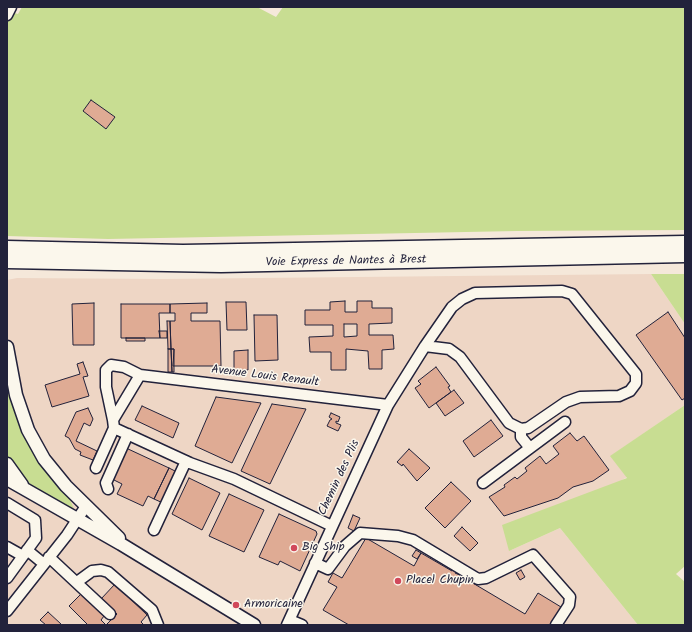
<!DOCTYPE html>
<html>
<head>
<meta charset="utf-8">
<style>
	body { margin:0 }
	#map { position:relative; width:692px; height:632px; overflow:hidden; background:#f5e8da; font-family:Kalam,sans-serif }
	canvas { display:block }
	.frame { position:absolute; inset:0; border:8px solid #22223b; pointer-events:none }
</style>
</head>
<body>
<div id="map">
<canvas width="692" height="632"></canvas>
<div class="frame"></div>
</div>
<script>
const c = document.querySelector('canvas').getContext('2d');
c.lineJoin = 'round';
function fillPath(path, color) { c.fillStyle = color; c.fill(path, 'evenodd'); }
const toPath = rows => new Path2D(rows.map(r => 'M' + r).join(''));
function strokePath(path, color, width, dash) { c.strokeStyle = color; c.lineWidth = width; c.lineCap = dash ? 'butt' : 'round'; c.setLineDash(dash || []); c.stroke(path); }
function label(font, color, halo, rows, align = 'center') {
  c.font = font + ' Kalam,sans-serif'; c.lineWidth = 3; c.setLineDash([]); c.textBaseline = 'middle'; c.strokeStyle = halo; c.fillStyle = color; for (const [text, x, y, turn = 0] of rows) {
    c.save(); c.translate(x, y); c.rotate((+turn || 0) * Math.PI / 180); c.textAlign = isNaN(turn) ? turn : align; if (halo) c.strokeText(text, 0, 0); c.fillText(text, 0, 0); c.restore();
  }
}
fillPath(toPath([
	[651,274,685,324,685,405,611,456,627,477,509,551,560,528,638,625,7,625,7,280,17,278,163,279]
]), '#eed6c5');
fillPath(toPath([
	[22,7,257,7,276,17,283,7,685,7,685,230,517,231,108,239,7,236,7,11,18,14],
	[651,274,685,274,685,324],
	[7,376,13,405,68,495,74,509,70,509,23,483,7,458],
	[685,405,685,566,676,574,685,582,685,625,638,625,560,528,509,551,502,525,627,478,610,456]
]), '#c8dd92');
const building = toPath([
	[91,100,115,117,106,129,83,111,91,100],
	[345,301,345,312,357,312,357,301,372,301,372,308,392,308,392,323,369,324,369,335,393,335,394,349,382,350,382,369,369,369,368,351,346,349,346,370,331,370,331,352,310,352,309,337,333,336,333,325,305,325,305,310,330,310,330,302,345,301],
	[344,324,357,324,357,336,344,337,344,324],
	[226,302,246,302,247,330,227,330,226,302],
	[94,303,94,345,73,345,72,304,94,303],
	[207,303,207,313,191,313,191,321,220,321,221,366,173,366,174,349,171,349,170,321,175,321,175,313,170,313,170,304,207,303],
	[121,304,170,304,170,313,159,313,160,338,121,338,121,304],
	[668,312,685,338,685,398,682,400,636,335,668,312],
	[254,315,277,315,278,360,255,361,254,315],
	[167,321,170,321,171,349,168,349,167,321],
	[159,331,167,331,167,338,160,338,159,331],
	[126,338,145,338,145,341,126,341,126,338],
	[168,349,171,349,172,372,168,372,168,349],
	[171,349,174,349,174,372,172,372,171,349],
	[248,350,248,370,234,370,234,351,248,350],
	[83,362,88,376,83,377,89,396,52,407,45,385,80,374,77,364,83,362],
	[436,367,450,386,448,387,451,392,429,408,415,388,421,384,418,381,436,367],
	[454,390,464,403,445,416,436,403,454,390],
	[216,397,261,403,232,463,195,446,216,397],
	[272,404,306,409,270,484,241,471,272,404],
	[142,406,179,423,173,438,135,420,142,406],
	[88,408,93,419,90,426,84,423,76,441,97,451,93,460,80,455,81,452,75,449,69,438,65,436,76,412,88,408],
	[331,413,340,417,338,422,336,421,336,423,341,425,338,431,327,426,330,420,332,419,329,417,331,413],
	[491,420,503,436,474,457,463,441,491,420],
	[570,433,577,441,584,436,609,470,593,481,573,487,558,498,504,516,489,497,505,487,504,485,515,477,517,479,527,471,525,468,540,456,546,464,559,454,553,446,570,433],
	[126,448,169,468,154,499,148,496,143,506,117,494,122,484,112,479,126,448],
	[409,449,430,468,417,481,403,464,402,466,397,462,409,449],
	[169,468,177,472,163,503,154,499,169,468],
	[189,478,220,493,202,530,172,514,189,478],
	[451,482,471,501,445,528,425,508,451,482],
	[229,494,264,510,244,552,209,536,229,494],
	[279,514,316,531,317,534,300,571,280,561,278,565,259,557,279,514],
	[353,515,360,518,354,531,348,528,353,515],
	[462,527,478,543,470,551,454,536,462,527],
	[366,538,414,566,421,553,452,571,453,569,457,571,455,573,467,578,466,579,525,614,538,593,561,607,551,625,349,625,323,610,337,587,328,582,333,573,342,578,366,538],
	[416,550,421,553,417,559,412,556,416,550],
	[521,570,525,577,520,580,516,573,521,570],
	[115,584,147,615,141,622,144,625,88,625,69,606,81,594,104,616,101,620,106,625,117,614,101,599,115,584],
	[48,612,61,624,60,625,46,625,40,620,48,612]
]);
fillPath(building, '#dfab94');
strokePath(building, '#22223b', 1);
const minor = toPath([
	[7,15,11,7],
	[140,375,113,420,106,387,106,370,111,365,124,367,140,375,388,405],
	[113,420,114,428,190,463,234,479,332,526],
	[521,429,521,437,530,448],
	[96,468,114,428],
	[483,483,565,422],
	[108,489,106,483,128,434],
	[7,503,35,520,36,538,7,578],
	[154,530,186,461],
	[7,547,23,556],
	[27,550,44,564],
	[49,557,110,614],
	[315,563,328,569,345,546,360,533,398,536,413,540,478,579,486,578,533,555,570,597,569,605,556,625],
	[77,582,92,571,101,570,108,572,152,610,158,625],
	[7,611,67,535,86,506],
	[290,620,302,625],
	[287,625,388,405,425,346,452,307,462,299,475,293,562,291,572,294,636,374,636,383,630,391,619,396,580,397,566,402,528,428,521,429,509,423,460,357,449,349,425,346]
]);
const major = toPath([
	[7,347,16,395,28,430,44,459,66,486,119,538],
	[7,464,22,485],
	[7,479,121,544,254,625]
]);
const highway = toPath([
	[7,248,183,252,685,243],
	[7,261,221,265,685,255]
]);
strokePath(minor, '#22223b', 13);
strokePath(major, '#22223b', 15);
strokePath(highway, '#22223b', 17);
strokePath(minor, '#fbf7ec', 10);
strokePath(major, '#fbf7ec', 12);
strokePath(highway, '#fbf7ec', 14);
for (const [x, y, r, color] of [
	[294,548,4,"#d1495b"],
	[398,581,4,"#d1495b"],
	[236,605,4,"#d1495b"]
]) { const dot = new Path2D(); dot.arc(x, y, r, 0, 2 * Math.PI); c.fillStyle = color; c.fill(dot); strokePath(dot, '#fbf7ec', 1.5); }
label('12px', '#22223b', '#fbf7ec', [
	["Voie Express de Nantes à Brest",346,262,-1],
	["Avenue Louis Renault",265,377,7],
	["Chemin des Plis",340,478,-65]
]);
label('12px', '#22223b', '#fbf7ec', [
	["Big Ship",302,548],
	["Placel Chupin",406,581],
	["Armoricaine",244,605]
], 'left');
</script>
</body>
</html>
